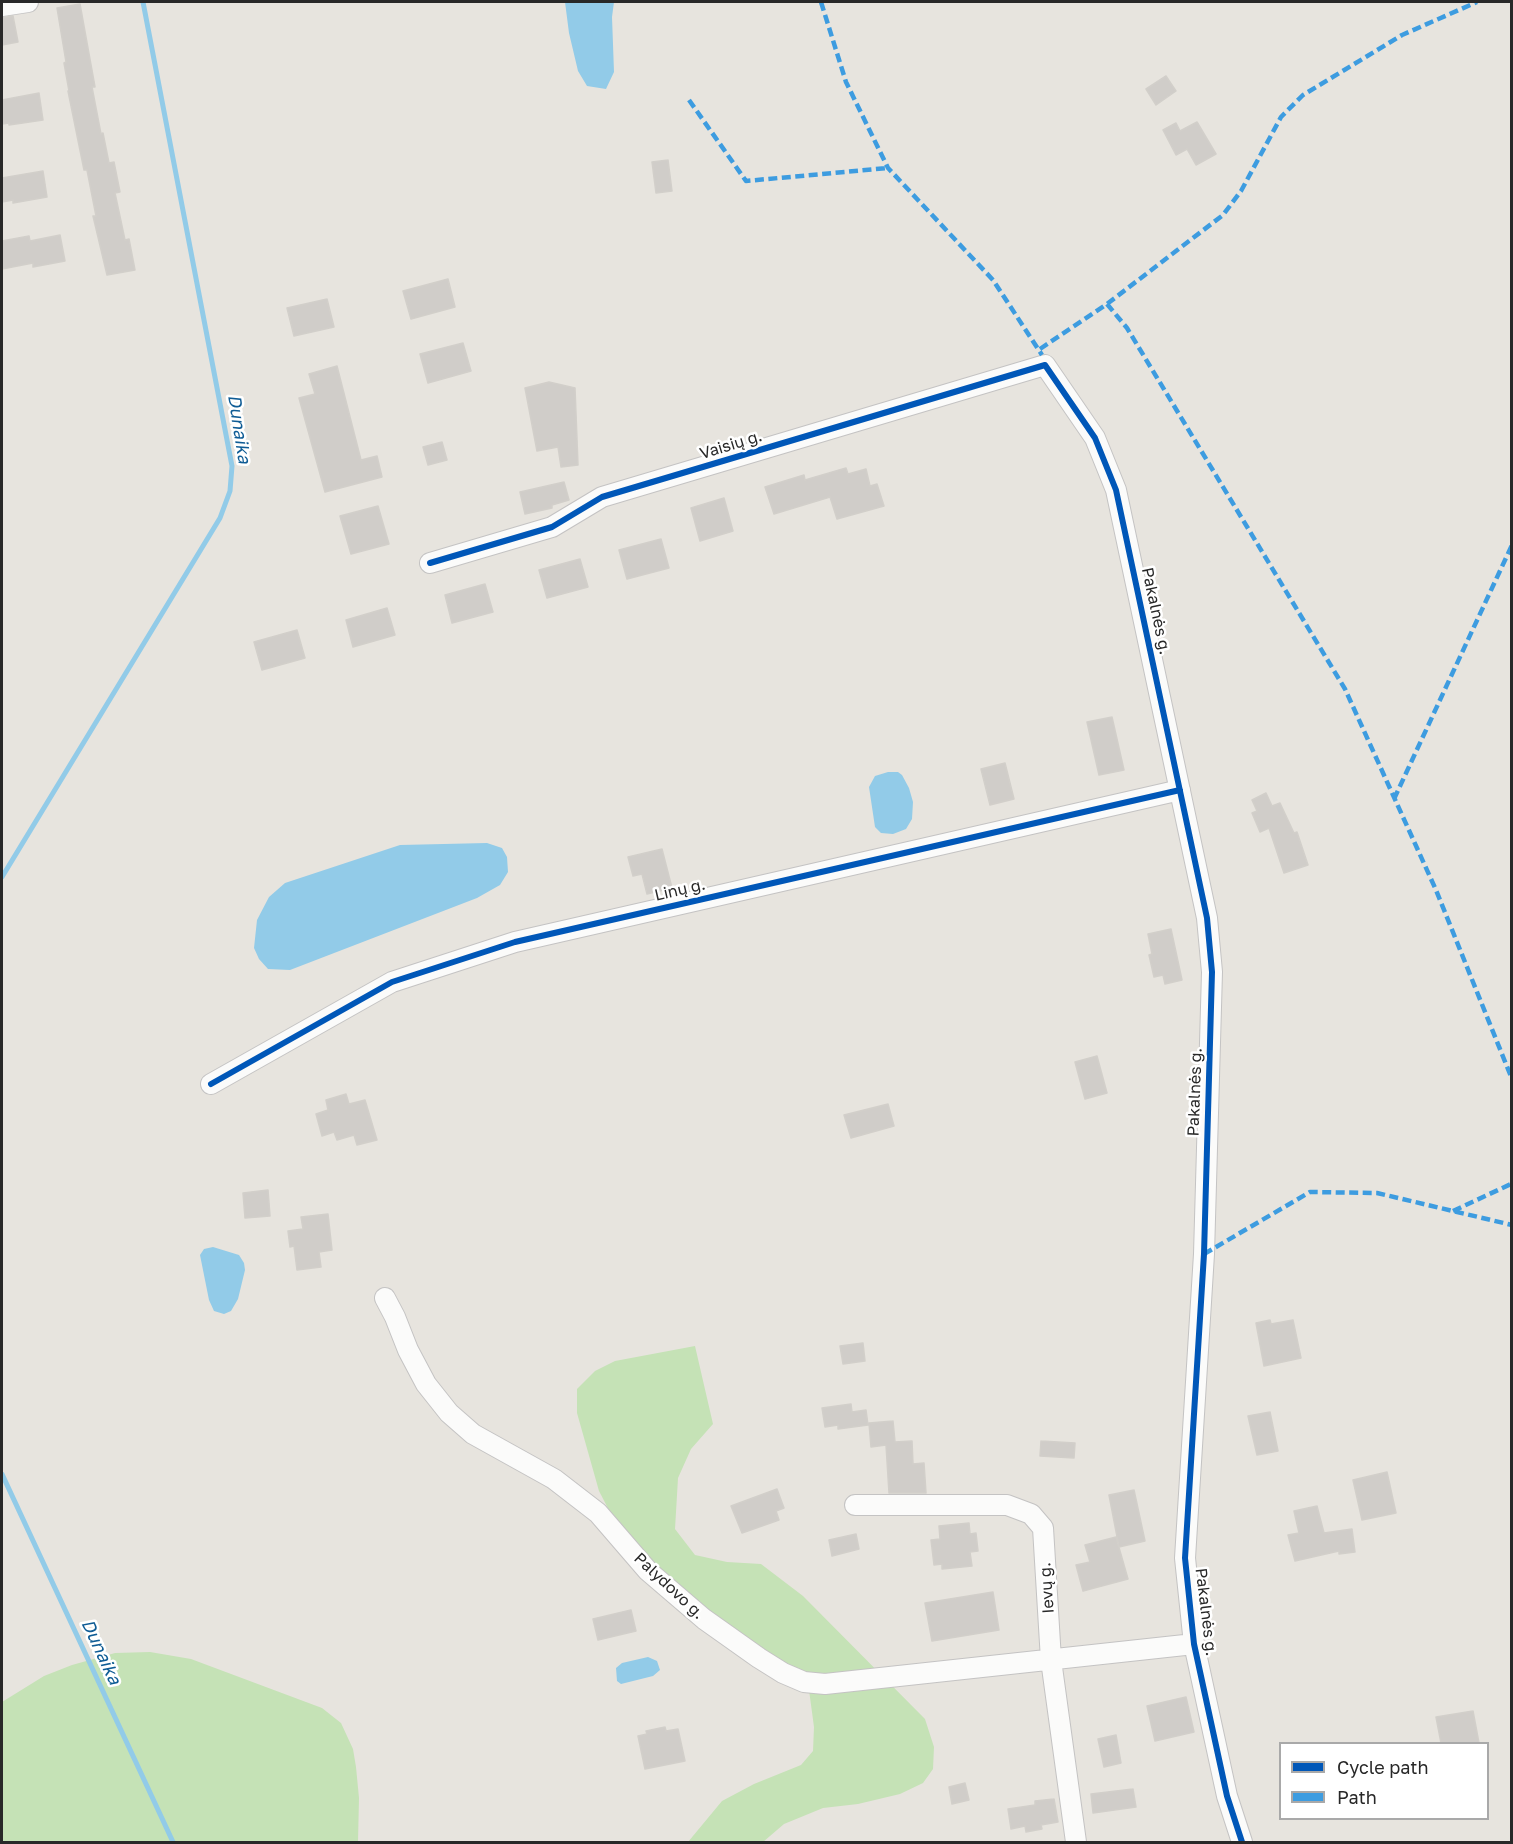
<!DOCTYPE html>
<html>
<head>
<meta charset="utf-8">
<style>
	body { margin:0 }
	#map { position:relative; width:1513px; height:1844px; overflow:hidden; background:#e7e4de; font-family:"Golos Text",sans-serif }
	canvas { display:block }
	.frame { position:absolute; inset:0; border:3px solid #282828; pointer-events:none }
	.legend { position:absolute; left:1279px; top:1742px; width:210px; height:78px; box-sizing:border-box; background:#fff; border:2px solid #a9a9a9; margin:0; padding:8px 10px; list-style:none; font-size:18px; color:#282828 }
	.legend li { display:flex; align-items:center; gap:12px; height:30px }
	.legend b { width:30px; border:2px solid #a9a9a9 }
</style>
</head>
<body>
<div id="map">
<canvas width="1513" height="1844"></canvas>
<div class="frame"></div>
<ul class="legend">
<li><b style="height:8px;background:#0057b8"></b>Cycle path</li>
<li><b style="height:8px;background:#3d9ce0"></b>Path</li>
</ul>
</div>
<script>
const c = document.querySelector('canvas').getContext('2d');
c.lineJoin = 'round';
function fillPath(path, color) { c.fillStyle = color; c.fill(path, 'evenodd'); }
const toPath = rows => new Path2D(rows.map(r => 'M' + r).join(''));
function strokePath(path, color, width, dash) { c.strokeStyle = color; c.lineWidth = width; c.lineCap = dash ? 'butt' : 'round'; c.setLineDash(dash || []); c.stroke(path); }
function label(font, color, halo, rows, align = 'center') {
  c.font = font + ' "Golos Text",sans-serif'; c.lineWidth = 5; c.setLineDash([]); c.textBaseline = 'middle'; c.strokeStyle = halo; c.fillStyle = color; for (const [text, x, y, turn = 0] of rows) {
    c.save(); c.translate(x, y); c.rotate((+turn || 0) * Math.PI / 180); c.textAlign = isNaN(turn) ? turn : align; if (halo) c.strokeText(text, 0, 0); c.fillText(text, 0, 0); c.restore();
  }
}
fillPath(toPath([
	[695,1346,713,1424,691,1449,678,1478,675,1529,695,1555,727,1562,761,1564,803,1596,925,1719,934,1747,933,1769,923,1783,900,1794,858,1804,823,1808,784,1824,763,1842,688,1842,722,1801,754,1784,801,1765,813,1751,814,1727,809,1690,703,1609,656,1566,612,1516,599,1491,577,1413,577,1389,595,1371,615,1361],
	[150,1652,191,1659,322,1708,341,1723,353,1749,356,1767,359,1798,358,1842,2,1842,2,1702,44,1676,72,1665,115,1653]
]), '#c5e2b6');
fillPath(toPath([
	[565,2,614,2,612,17,614,72,606,89,587,86,578,71,569,33],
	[888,772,898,772,902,775,909,788,913,802,912,819,906,829,893,834,881,833,875,827,869,787,875,776],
	[487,843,502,848,507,857,508,872,500,885,477,898,290,970,268,969,259,959,254,948,257,920,269,897,285,883,400,845],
	[213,1247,239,1255,244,1263,245,1270,238,1299,231,1311,224,1314,214,1311,209,1300,200,1255,204,1249],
	[648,1657,657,1661,660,1670,653,1676,621,1684,617,1681,616,1668,622,1663]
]), '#92cbe8');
strokePath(toPath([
	[2,877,220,518,230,491,232,466,143,2],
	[2,1474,173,1842]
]), '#92cbe8', 5);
const building = toPath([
	[80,4,95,87,92,87,101,134,103,133,109,163,114,162,120,192,115,193,125,240,129,239,135,270,107,275,93,216,96,216,87,170,84,170,68,91,69,91,64,63,66,62,57,8,80,4],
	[13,16,18,42,2,45,2,18,13,16],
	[1166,76,1176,91,1156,105,1146,89,1166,76],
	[39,93,43,120,9,125,9,123,2,124,2,100,39,93],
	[1197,122,1216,154,1196,165,1187,149,1176,155,1163,130,1176,123,1180,131,1197,122],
	[668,160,672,191,656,193,652,162,668,160],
	[43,171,47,197,13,203,13,200,2,202,2,178,43,171],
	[60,235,65,261,33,267,33,263,2,269,2,241,29,236,30,241,60,235],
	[448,279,455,307,411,319,403,291,448,279],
	[327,299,334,327,294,336,287,308,327,299],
	[463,343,471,371,428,383,420,354,463,343],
	[337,366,361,460,377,456,382,477,325,492,299,398,315,394,309,374,337,366],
	[549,382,575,388,578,465,561,467,558,447,537,451,525,388,549,382],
	[442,442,447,460,428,465,423,447,442,442],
	[846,468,848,474,866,469,870,486,877,484,884,506,837,519,830,497,774,514,765,487,804,475,805,480,846,468],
	[564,482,569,500,552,505,552,508,525,514,520,492,564,482],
	[724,498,733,531,700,541,691,508,724,498],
	[378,506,389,544,351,554,340,516,378,506],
	[661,539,669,568,627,579,619,550,661,539],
	[580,559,588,587,547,598,539,570,580,559],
	[485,584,493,612,452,623,445,595,485,584],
	[387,608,395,635,353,647,346,620,387,608],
	[297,630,305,658,262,670,254,642,297,630],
	[1112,717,1124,770,1099,775,1087,722,1112,717],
	[1005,763,1014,799,990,805,981,769,1005,763],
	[1266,793,1272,806,1280,803,1294,833,1297,832,1308,865,1284,873,1269,828,1260,832,1252,813,1257,811,1252,800,1266,793],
	[662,849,672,888,647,894,642,874,633,876,628,857,662,849],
	[1171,929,1182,980,1165,984,1163,975,1154,977,1149,955,1152,954,1148,934,1171,929],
	[1097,1056,1107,1093,1085,1099,1075,1062,1097,1056],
	[346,1094,349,1104,365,1100,377,1140,357,1145,354,1135,337,1140,334,1132,322,1136,316,1114,328,1110,326,1100,346,1094],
	[888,1104,894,1126,851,1138,844,1115,888,1104],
	[268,1190,270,1216,245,1218,243,1193,268,1190],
	[328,1214,332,1250,319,1252,321,1267,297,1270,294,1246,290,1247,288,1231,303,1229,301,1217,328,1214],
	[1270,1320,1271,1324,1293,1320,1301,1358,1264,1366,1256,1323,1270,1320],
	[863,1343,865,1361,843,1364,840,1346,863,1343],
	[851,1404,852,1412,866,1410,868,1425,838,1429,838,1425,825,1427,822,1408,851,1404],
	[1270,1412,1278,1451,1257,1455,1248,1416,1270,1412],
	[893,1421,895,1442,912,1441,913,1464,924,1463,926,1493,889,1493,886,1445,871,1447,869,1423,893,1421],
	[1041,1441,1075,1443,1074,1458,1040,1456,1041,1441],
	[1387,1472,1396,1513,1362,1520,1353,1480,1387,1472],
	[777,1489,784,1508,776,1511,779,1520,742,1533,731,1506,777,1489],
	[1134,1490,1145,1541,1119,1547,1109,1495,1134,1490],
	[1317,1506,1324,1533,1352,1529,1355,1552,1339,1554,1339,1551,1295,1561,1288,1535,1299,1533,1294,1511,1317,1506],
	[969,1523,970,1534,976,1533,978,1551,970,1552,972,1566,942,1569,942,1564,934,1565,931,1540,940,1539,939,1526,969,1523],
	[856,1534,859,1549,832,1556,829,1540,856,1534],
	[1116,1537,1128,1579,1083,1591,1076,1565,1090,1562,1085,1545,1116,1537],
	[993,1592,999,1630,932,1641,925,1603,993,1592],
	[631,1610,636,1631,598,1640,593,1619,631,1610],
	[1186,1697,1194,1732,1155,1741,1147,1706,1186,1697],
	[1473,1711,1479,1743,1441,1743,1436,1717,1473,1711],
	[665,1727,666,1731,678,1729,685,1761,645,1769,638,1736,647,1734,646,1731,665,1727],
	[1116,1735,1121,1763,1104,1767,1098,1739,1116,1735],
	[965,1783,969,1800,952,1804,949,1787,965,1783],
	[1133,1789,1136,1807,1093,1813,1091,1794,1133,1789],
	[1054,1799,1058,1822,1041,1825,1042,1829,1026,1832,1025,1826,1011,1829,1008,1809,1035,1805,1035,1801,1054,1799]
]);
fillPath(building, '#d0cdc9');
strokePath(building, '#d2cfca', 1.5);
const minor = toPath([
	[2,6,28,2],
	[430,563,552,527,602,497,1045,365,1095,438,1116,490,1207,918,1212,972,1204,1254,1185,1558,1194,1644,1227,1796,1242,1842],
	[211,1084,392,982,515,942,1180,790],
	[385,1298,395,1317,408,1350,426,1384,449,1413,473,1434,554,1479,598,1513,648,1571,704,1619,759,1658,783,1673,804,1682,825,1684,1194,1644],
	[855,1505,1007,1505,1031,1514,1043,1528,1051,1660,1076,1842]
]);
strokePath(minor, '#c4c3c3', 22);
strokePath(minor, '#fbfbfa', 20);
strokePath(toPath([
	[821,2,846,82,888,168,993,280,1042,355],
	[689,100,746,181,888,168],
	[1107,304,1127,328,1345,689,1436,890,1512,1079],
	[1040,349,1107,304,1223,215,1241,191,1281,117,1303,95,1402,35,1477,2],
	[1394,799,1512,545],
	[1453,1211,1511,1184,1512,1181],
	[1204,1254,1310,1192,1377,1193,1512,1225]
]), '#3d9ce0', 4.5, [9, 4.5]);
strokePath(toPath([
	[430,563,552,527,602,497,1045,365,1095,438,1116,490,1207,918,1212,972,1204,1254,1185,1558,1194,1644,1227,1796,1242,1842],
	[211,1084,392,982,515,942,1180,790]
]), '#0057b8', 6);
label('16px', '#282828', '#fff', [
	["Vaisių g.",731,445,-17],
	["Pakalnės g.",1156,611,78],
	["Linų g.",680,890,-13],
	["Pakalnės g.",1195,1092,-88],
	["Palydovo g.",669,1586,43],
	["Ievų g.",1047,1588,-94],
	["Pakalnės g.",1206,1612,83]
]);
label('italic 18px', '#0f5c95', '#fff', [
	["Dunaika",239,429,81],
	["Dunaika",101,1652,65]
]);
</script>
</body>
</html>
